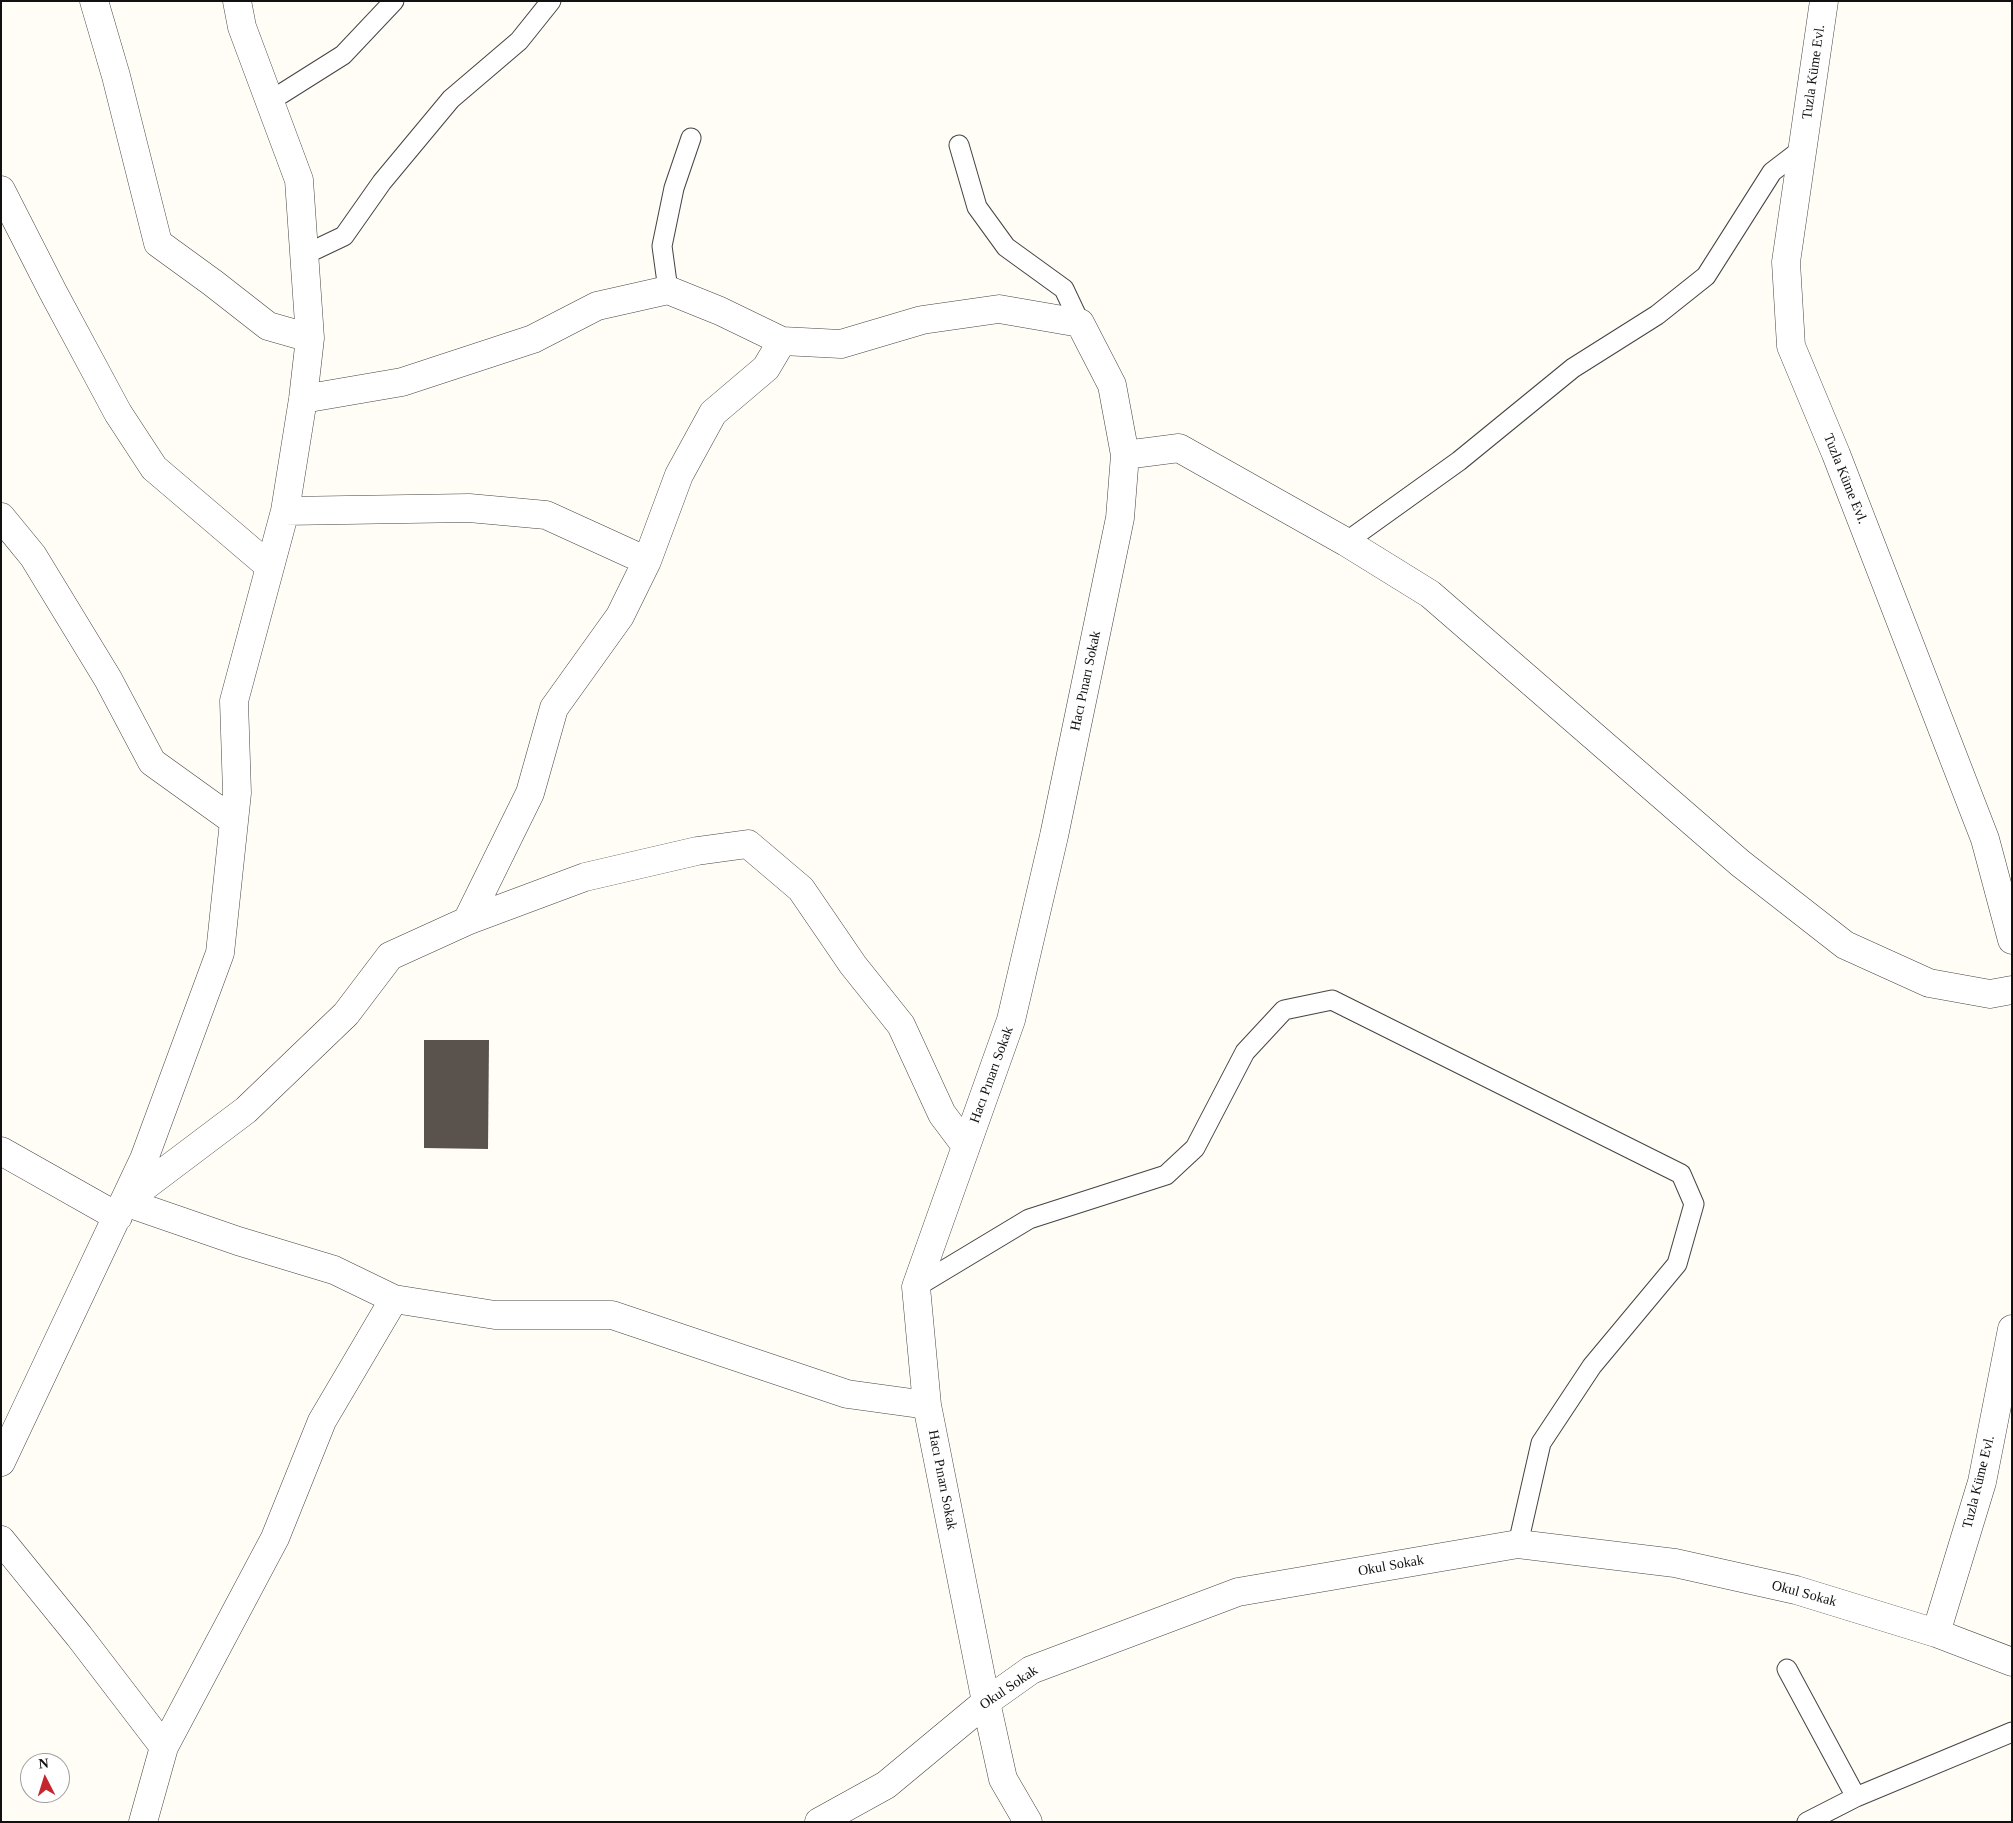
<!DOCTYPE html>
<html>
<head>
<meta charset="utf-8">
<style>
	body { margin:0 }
	#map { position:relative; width:2013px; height:1823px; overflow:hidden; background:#fffdf5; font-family:Georgia,serif }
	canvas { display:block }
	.frame { position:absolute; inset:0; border:2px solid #111; pointer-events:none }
	.north { position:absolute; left:20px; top:1753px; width:50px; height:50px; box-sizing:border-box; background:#fff; border:1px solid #a0a0a0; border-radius:50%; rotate:355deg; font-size:14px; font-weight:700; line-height:20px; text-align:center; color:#111 }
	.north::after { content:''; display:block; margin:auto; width:18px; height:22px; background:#c4262e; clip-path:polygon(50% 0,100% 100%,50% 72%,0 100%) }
</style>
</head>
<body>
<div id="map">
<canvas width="2013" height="1823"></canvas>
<div class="frame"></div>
<div class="north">N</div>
</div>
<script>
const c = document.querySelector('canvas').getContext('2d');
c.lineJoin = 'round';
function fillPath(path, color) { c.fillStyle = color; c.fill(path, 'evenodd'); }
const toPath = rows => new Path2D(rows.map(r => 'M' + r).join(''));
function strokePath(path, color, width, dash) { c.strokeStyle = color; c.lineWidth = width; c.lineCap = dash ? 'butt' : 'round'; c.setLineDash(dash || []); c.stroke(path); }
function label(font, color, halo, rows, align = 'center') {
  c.font = font + ' Georgia,serif'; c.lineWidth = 5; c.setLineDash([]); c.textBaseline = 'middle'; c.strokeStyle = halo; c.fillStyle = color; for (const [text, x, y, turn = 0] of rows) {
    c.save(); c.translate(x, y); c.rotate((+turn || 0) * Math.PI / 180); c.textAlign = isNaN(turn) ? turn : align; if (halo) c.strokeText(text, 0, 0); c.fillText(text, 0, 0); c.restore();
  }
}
fillPath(toPath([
	[424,1040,489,1040,488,1149,424,1148]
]), '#5a524d');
const lane = toPath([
	[270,101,343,55,394,1],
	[959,145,977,207,1006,247,1064,289,1080,323],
	[304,255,344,236,382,182,451,99,519,41,551,1],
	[668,290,662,246,674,188,691,138],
	[1346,542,1459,461,1573,368,1657,315,1706,276,1772,172,1802,149],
	[916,1287,1029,1219,1166,1175,1195,1148,1245,1052,1284,1010,1332,1000,1681,1174,1694,1204,1677,1264,1592,1366,1541,1443,1518,1544],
	[1787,1669,1856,1797],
	[1807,1822,1856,1797,2012,1732]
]);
const street = toPath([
	[94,1,116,76,158,243,213,283,268,326,310,338],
	[1824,1,1786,262,1791,346,1836,454,1985,839,2012,940],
	[1,190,53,292,118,413,154,468,269,566],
	[303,399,402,382,533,339,597,306,668,290,720,311,782,341,841,344,922,320,999,309,1080,323,1112,385,1125,455,1120,518,1054,836,1011,1020,916,1287,927,1405,986,1702,1003,1779,1028,1822],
	[1125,455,1179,448,1346,542,1430,594,1740,863,1845,945,1929,983,1990,994,2012,990],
	[285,511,469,508,546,515,647,561],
	[1,517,33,556,108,679,152,762,234,821],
	[467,921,530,793,554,708,620,616,647,561,679,475,713,413,766,368,782,341],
	[1,1151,118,1217],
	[128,1199,246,1110,346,1014,390,956,467,921,585,877,697,851,748,844,801,889,853,965,901,1025,942,1114,966,1146],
	[125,1202,238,1241,334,1270,394,1299,495,1315,612,1315,847,1394,927,1405],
	[1,1462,144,1159,220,953,237,793,234,701,285,511,303,399,310,338,299,180,242,27,237,1],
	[1,1540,79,1636,164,1747],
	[1936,1633,1982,1482,2012,1329],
	[143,1822,164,1747,275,1538,322,1421,394,1299],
	[819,1822,886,1785,986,1702,1031,1670,1238,1592,1518,1544,1675,1563,1796,1590,1936,1633,2012,1662]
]);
strokePath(lane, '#444', 21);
strokePath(street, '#444', 29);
strokePath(lane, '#fff', 19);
strokePath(street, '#fff', 28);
label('14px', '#111', '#fff', [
	["Tuzla Küme Evl.",1814,72,-82],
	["Tuzla Küme Evl.",1845,479,68],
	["Hacı Pınarı Sokak",1086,681,-78],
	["Hacı Pınarı Sokak",992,1075,-70],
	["Hacı Pınarı Sokak",942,1480,79],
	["Tuzla Küme Evl.",1979,1482,-76],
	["Okul Sokak",1391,1566,-10],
	["Okul Sokak",1804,1594,15],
	["Okul Sokak",1009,1688,-34]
]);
</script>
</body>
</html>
